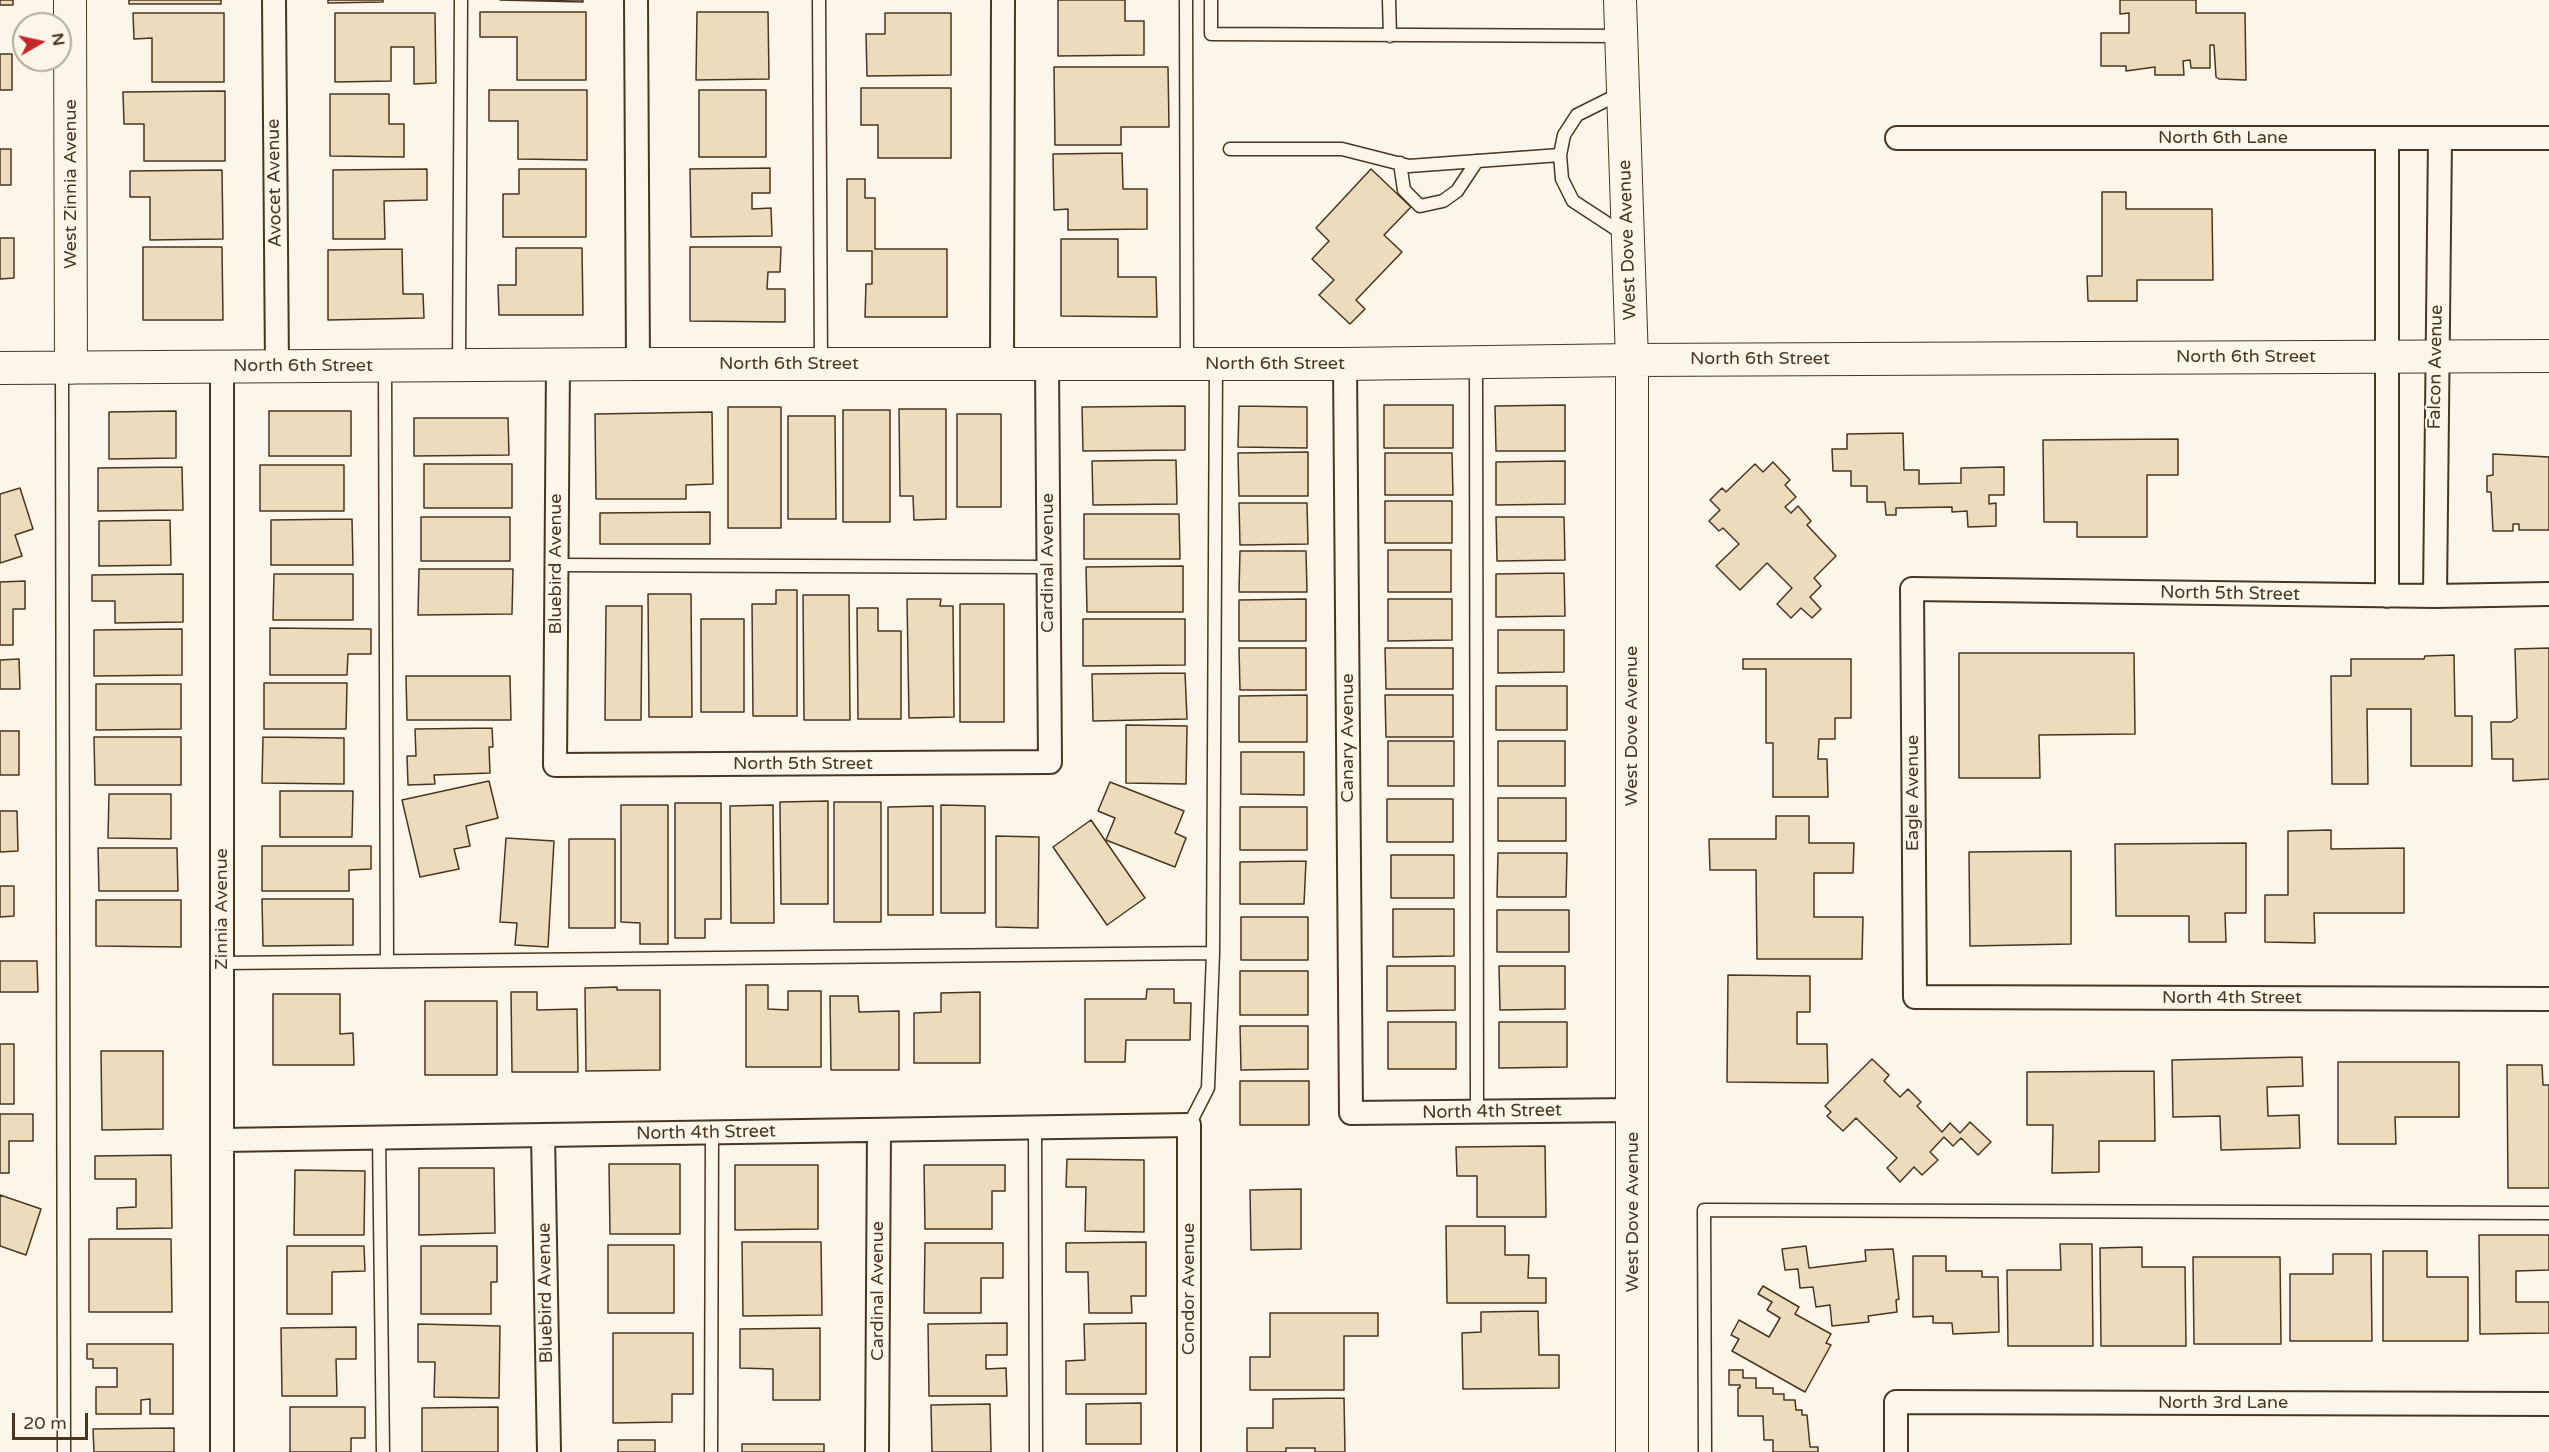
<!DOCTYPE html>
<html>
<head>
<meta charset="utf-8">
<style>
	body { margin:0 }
	#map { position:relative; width:2549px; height:1452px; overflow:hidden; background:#fbf6e9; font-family:"Varela Round",sans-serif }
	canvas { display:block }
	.north { position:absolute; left:12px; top:12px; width:60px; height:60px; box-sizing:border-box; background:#fbf6e9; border:2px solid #b4a999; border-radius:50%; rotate:81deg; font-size:16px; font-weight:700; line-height:24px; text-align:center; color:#4a3520 }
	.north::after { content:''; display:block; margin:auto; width:21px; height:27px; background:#c62828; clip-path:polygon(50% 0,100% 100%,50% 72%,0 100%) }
	.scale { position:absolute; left:12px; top:1413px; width:76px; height:27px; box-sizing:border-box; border:3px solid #4a3520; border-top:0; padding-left:8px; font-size:18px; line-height:21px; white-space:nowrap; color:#4a3520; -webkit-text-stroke:4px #fbf6e9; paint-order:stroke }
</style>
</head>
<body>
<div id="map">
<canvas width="2549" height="1452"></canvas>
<div class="north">N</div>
<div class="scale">20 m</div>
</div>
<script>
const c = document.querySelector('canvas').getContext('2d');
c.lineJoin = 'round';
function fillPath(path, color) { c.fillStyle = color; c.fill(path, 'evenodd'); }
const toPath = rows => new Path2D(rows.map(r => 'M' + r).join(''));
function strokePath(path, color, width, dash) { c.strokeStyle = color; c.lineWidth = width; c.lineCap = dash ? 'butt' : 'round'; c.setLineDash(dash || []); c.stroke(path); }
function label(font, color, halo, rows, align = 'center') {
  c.font = font + ' "Varela Round",sans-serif'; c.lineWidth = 4.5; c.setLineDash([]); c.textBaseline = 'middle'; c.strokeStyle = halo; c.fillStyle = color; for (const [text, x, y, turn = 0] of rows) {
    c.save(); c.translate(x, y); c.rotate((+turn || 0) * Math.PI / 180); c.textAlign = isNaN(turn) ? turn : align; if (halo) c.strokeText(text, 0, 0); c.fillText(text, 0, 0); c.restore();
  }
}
const building = toPath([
	[0,0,13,0,13,5,0,5,0,0],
	[129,0,221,0,221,4,129,4,129,0],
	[328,0,383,0,383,2,328,3,328,0],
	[500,0,583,0,583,2,500,0],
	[1058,0,1125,0,1125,21,1144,21,1144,55,1058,56,1058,0],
	[2120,0,2196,0,2196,13,2245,13,2246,80,2219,79,2216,77,2214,45,2210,45,2210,68,2191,68,2190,60,2183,61,2184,75,2155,75,2155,67,2126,71,2126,66,2101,66,2101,33,2129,33,2129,13,2120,14,2120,0],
	[480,12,586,12,586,80,517,80,517,37,480,37,480,12],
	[697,12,768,12,769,79,696,80,697,12],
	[133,13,224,13,224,82,152,82,152,38,134,39,133,13],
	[335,13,435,13,436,83,414,84,414,47,391,47,391,81,335,82,335,13],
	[885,13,951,13,951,75,867,76,866,34,885,34,885,13],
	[0,54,12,54,12,90,0,90,0,54],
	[1054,67,1168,67,1169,127,1121,127,1121,145,1055,145,1054,67],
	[861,88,951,88,951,158,878,158,878,125,861,125,861,88],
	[489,90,587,90,587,160,518,159,518,121,489,121,489,90],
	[699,90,766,90,766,157,699,157,699,90],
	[225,91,225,161,144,161,144,124,124,124,123,92,225,91],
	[330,94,389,94,389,124,404,124,404,157,330,156,330,94],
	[0,149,11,149,11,185,0,185,0,149],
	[1122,153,1123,189,1147,189,1147,229,1068,230,1068,209,1054,210,1053,154,1122,153],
	[770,168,770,193,752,193,752,209,771,208,772,236,691,237,690,169,770,168],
	[427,169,427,200,384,201,385,239,333,239,333,170,427,169],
	[519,169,586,169,586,237,503,237,503,194,519,194,519,169],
	[1371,169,1411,207,1384,235,1402,252,1356,300,1365,309,1350,324,1319,295,1334,280,1312,259,1329,241,1316,228,1371,169],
	[222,170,223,239,150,240,150,197,130,197,130,171,222,170],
	[847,179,865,179,865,198,875,198,875,249,947,249,947,317,865,317,866,284,872,284,872,251,847,251,847,179],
	[2102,192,2126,192,2126,209,2212,209,2213,280,2137,280,2137,301,2088,301,2087,276,2102,276,2102,192],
	[0,238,14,238,14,278,0,279,0,238],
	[1061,239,1118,239,1118,277,1156,277,1157,317,1061,316,1061,239],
	[143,247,222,247,223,320,143,320,143,247],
	[690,247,781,247,780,272,768,272,767,289,785,289,785,322,690,321,690,247],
	[516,248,582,248,583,315,499,315,498,285,516,285,516,248],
	[402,249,403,294,423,294,424,318,328,320,328,250,402,249],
	[1384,405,1453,405,1453,448,1384,448,1384,405],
	[1565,405,1565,451,1496,451,1495,406,1565,405],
	[1185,406,1185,450,1083,451,1082,407,1185,406],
	[1239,406,1307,407,1307,448,1238,447,1239,406],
	[728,407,781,407,781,528,728,528,728,407],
	[899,409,946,409,946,519,914,520,913,496,900,496,899,409],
	[843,410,890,410,890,522,843,522,843,410],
	[176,411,176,458,109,459,109,412,176,411],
	[269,411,351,411,351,456,269,456,269,411],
	[712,412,713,484,686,485,686,499,596,499,595,414,712,412],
	[957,414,1001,414,1001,507,957,507,957,414],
	[788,416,835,416,836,519,788,519,788,416],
	[414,418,508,418,509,455,414,456,414,418],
	[1903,433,1904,470,1919,470,1919,484,1961,483,1961,468,2004,467,2004,495,1989,495,1989,504,1996,503,1996,526,1968,527,1967,511,1952,512,1952,507,1896,508,1896,515,1886,515,1885,502,1867,502,1867,486,1851,486,1851,471,1833,471,1832,449,1847,449,1847,434,1903,433],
	[2178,439,2178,475,2147,475,2147,537,2077,537,2077,522,2044,522,2043,440,2178,439],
	[1308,452,1308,496,1239,496,1238,453,1308,452],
	[1385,453,1452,453,1453,495,1385,495,1385,453],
	[2493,454,2549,457,2549,530,2519,530,2519,524,2513,524,2513,531,2493,531,2491,492,2487,492,2487,476,2493,475,2493,454],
	[1176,460,1177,504,1093,505,1092,461,1176,460],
	[1565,461,1565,504,1496,505,1496,462,1565,461],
	[1773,462,1790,480,1785,485,1796,497,1785,507,1791,513,1798,506,1811,521,1807,525,1836,556,1814,578,1821,586,1810,597,1821,609,1812,618,1801,608,1791,618,1777,604,1792,588,1767,563,1740,590,1716,566,1739,544,1723,528,1719,531,1709,521,1720,510,1710,500,1722,488,1726,492,1755,464,1763,472,1773,462],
	[424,464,512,464,512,508,424,508,424,464],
	[260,465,344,465,344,511,260,511,260,465],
	[182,467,183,510,98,511,98,468,182,467],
	[20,488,33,529,15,535,22,556,0,563,0,494,20,488],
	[1385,501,1452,501,1452,543,1385,543,1385,501],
	[1239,503,1307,503,1308,544,1240,545,1239,503],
	[710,512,710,544,600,544,600,513,710,512],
	[1084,514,1179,514,1180,559,1084,559,1084,514],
	[421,517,510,517,510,561,421,561,421,517],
	[1496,517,1564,517,1565,560,1497,561,1496,517],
	[352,519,353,565,271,565,271,520,352,519],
	[170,520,171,565,99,566,99,521,170,520],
	[1388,550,1451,550,1451,592,1388,592,1388,550],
	[1240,551,1306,551,1307,592,1239,592,1240,551],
	[1183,566,1183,612,1087,612,1086,567,1183,566],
	[419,569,513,569,512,614,418,615,419,569],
	[1564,573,1565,616,1496,617,1496,574,1564,573],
	[183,574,183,622,115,623,115,601,92,601,92,575,183,574],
	[274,574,353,574,353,620,273,620,274,574],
	[25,581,25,609,13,609,13,645,0,645,0,582,25,581],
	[776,590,797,590,797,716,753,716,752,604,776,604,776,590],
	[648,594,691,594,692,717,649,717,648,594],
	[803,595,849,595,850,720,804,720,803,595],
	[907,599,941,599,940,606,953,606,954,717,909,718,907,599],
	[1306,599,1306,641,1239,641,1239,600,1306,599],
	[1388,599,1452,599,1452,640,1388,641,1388,599],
	[960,604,1004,604,1004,722,960,722,960,604],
	[606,606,642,606,641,720,605,720,606,606],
	[857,608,878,608,878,631,901,631,901,719,858,719,857,608],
	[701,619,744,619,744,712,701,712,701,619],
	[1083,619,1185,619,1185,665,1083,666,1083,619],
	[270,628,371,629,371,654,348,654,347,675,270,675,270,628],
	[182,629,182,675,94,676,94,630,182,629],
	[1498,630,1564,630,1564,672,1498,673,1498,630],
	[1239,648,1306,648,1306,690,1240,690,1239,648],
	[1385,648,1453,648,1453,689,1386,689,1385,648],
	[2549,648,2549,779,2513,781,2513,759,2492,759,2491,722,2511,722,2517,718,2515,649,2549,648],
	[1959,653,2134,653,2135,734,2039,735,2040,778,1959,778,1959,653],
	[2454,655,2455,716,2472,716,2472,766,2411,766,2411,709,2367,709,2368,784,2332,784,2331,676,2351,676,2351,659,2424,659,2425,656,2454,655],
	[19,659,20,689,0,689,0,660,19,659],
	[1743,659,1851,659,1851,718,1835,718,1835,739,1819,739,1818,759,1827,759,1828,797,1773,797,1773,743,1766,743,1766,669,1743,669,1743,659],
	[1185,673,1187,719,1093,721,1092,674,1185,673],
	[406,676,510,676,511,720,407,720,406,676],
	[264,683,347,683,346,729,264,729,264,683],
	[96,684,181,684,181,729,96,730,96,684],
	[1496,686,1567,686,1567,730,1496,730,1496,686],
	[1307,695,1307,742,1239,742,1239,696,1307,695],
	[1385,695,1453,695,1453,737,1386,737,1385,695],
	[1126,725,1187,726,1186,784,1126,783,1126,725],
	[492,728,493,747,489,747,490,773,434,775,435,784,408,785,407,756,416,756,415,729,492,728],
	[0,731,19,731,19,775,0,775,0,731],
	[94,737,181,737,181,785,95,785,94,737],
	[263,737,344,738,344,784,262,783,263,737],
	[1388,741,1454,741,1454,786,1388,786,1388,741],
	[1498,741,1565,741,1565,786,1498,786,1498,741],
	[1241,752,1304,752,1304,795,1241,794,1241,752],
	[489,781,498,818,466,826,470,846,454,849,459,869,420,877,402,800,489,781],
	[1110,782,1184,811,1175,833,1186,838,1175,867,1106,840,1115,818,1098,811,1110,782],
	[280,791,353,791,352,837,280,837,280,791],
	[109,794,171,794,171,839,108,838,109,794],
	[1498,798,1566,798,1566,841,1498,841,1498,798],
	[1387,799,1453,799,1453,842,1387,842,1387,799],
	[828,801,828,904,781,904,780,802,828,801],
	[834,802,881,802,881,922,834,922,834,802],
	[675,803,721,803,721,919,705,919,705,938,675,938,675,803],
	[621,805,668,805,668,944,640,944,640,923,621,922,621,805],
	[773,805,774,923,731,923,730,806,773,805],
	[941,805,985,806,985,913,941,913,941,805],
	[933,806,933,915,888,915,888,807,933,806],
	[1240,807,1307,807,1307,850,1240,850,1240,807],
	[0,811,17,811,18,851,0,852,0,811],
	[1776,816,1809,816,1809,843,1854,843,1853,873,1814,873,1814,917,1863,917,1862,959,1757,959,1756,870,1710,870,1709,839,1776,839,1776,816],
	[1091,820,1145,898,1107,925,1053,847,1091,820],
	[2331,830,2331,849,2404,848,2404,913,2314,913,2315,943,2265,942,2265,895,2288,895,2288,831,2331,830],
	[996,836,1039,837,1038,928,996,927,996,836],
	[506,838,554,841,548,947,515,945,517,923,500,922,506,838],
	[569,839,615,839,615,928,569,928,569,839],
	[2246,843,2246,913,2225,913,2226,942,2189,942,2189,916,2116,916,2115,844,2246,843],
	[262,846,371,846,371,869,349,870,349,891,262,891,262,846],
	[98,848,177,848,178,891,99,891,98,848],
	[2071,851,2071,944,1970,946,1969,852,2071,851],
	[1498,853,1567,853,1566,897,1497,897,1498,853],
	[1391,855,1454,855,1454,898,1391,898,1391,855],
	[1306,861,1304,904,1240,904,1240,862,1306,861],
	[0,886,14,886,14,916,0,917,0,886],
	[262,899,353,899,353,945,263,946,262,899],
	[96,900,181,900,181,947,96,946,96,900],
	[1393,909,1454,909,1454,956,1393,957,1393,909],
	[1497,910,1569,910,1569,952,1497,952,1497,910],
	[1241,917,1308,917,1308,960,1241,960,1241,917],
	[0,961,37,961,38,992,0,992,0,961],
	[1387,966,1455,966,1455,1010,1387,1011,1387,966],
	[1499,966,1565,966,1565,1009,1500,1010,1499,966],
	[1240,971,1308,971,1308,1015,1240,1015,1240,971],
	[1728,975,1810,976,1810,1012,1797,1012,1797,1044,1827,1044,1828,1083,1727,1082,1728,975],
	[746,985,768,985,768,1009,788,1010,788,991,821,991,821,1067,746,1067,746,985],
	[617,987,617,990,660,990,660,1070,586,1071,585,988,617,987],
	[1147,989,1174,989,1174,1003,1191,1003,1190,1040,1126,1040,1125,1062,1085,1062,1085,999,1146,999,1147,989],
	[511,992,537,992,537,1010,577,1009,578,1072,512,1072,511,992],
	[980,992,980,1063,914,1063,914,1013,941,1012,941,993,980,992],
	[273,994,340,994,340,1034,353,1033,354,1065,273,1065,273,994],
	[830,996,858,996,859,1012,899,1011,899,1070,831,1070,830,996],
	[425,1001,497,1001,497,1075,425,1075,425,1001],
	[1388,1022,1456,1022,1456,1069,1388,1069,1388,1022],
	[1499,1022,1567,1022,1567,1067,1499,1068,1499,1022],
	[1240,1026,1308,1026,1308,1069,1241,1070,1240,1026],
	[0,1044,14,1044,14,1104,0,1104,0,1044],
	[101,1051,163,1051,163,1129,102,1130,101,1051],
	[2302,1057,2303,1086,2267,1087,2268,1116,2299,1115,2300,1148,2221,1150,2220,1116,2173,1117,2172,1060,2302,1057],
	[1872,1059,1889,1075,1884,1081,1900,1097,1908,1089,1921,1102,1917,1106,1942,1132,1950,1123,1960,1133,1970,1122,1991,1142,1978,1155,1961,1138,1953,1146,1944,1137,1930,1152,1938,1160,1922,1175,1914,1167,1900,1182,1887,1168,1897,1158,1856,1118,1843,1131,1827,1116,1831,1112,1825,1106,1872,1059],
	[2338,1062,2459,1062,2459,1117,2395,1117,2396,1144,2338,1144,2338,1062],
	[2507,1065,2542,1065,2543,1085,2549,1085,2549,1188,2508,1188,2507,1065],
	[2154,1071,2155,1141,2099,1141,2099,1172,2052,1173,2053,1125,2027,1125,2027,1072,2154,1071],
	[1240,1081,1309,1081,1309,1125,1240,1125,1240,1081],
	[0,1114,33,1114,33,1141,9,1141,9,1173,0,1173,0,1114],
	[1545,1146,1546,1217,1477,1217,1477,1176,1457,1176,1456,1147,1545,1146],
	[171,1155,172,1228,117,1229,117,1208,136,1207,136,1179,95,1179,95,1156,171,1155],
	[1067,1159,1144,1160,1144,1232,1085,1231,1086,1187,1066,1187,1067,1159],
	[609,1164,680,1164,680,1234,610,1234,609,1164],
	[735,1165,818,1165,818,1229,735,1230,735,1165],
	[924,1165,1005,1165,1005,1191,992,1191,992,1229,925,1229,924,1165],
	[419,1168,494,1168,495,1233,419,1235,419,1168],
	[295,1170,365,1171,364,1235,294,1235,295,1170],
	[1301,1189,1301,1249,1251,1250,1250,1190,1301,1189],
	[0,1195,41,1209,26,1255,0,1246,0,1195],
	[1446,1226,1505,1226,1505,1255,1529,1255,1528,1278,1546,1278,1546,1303,1447,1303,1446,1226],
	[2479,1235,2549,1235,2549,1270,2516,1271,2516,1302,2549,1302,2549,1333,2480,1334,2479,1235],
	[89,1239,171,1239,172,1312,89,1312,89,1239],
	[742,1242,821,1242,822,1315,743,1316,742,1242],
	[1146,1242,1146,1296,1131,1296,1132,1313,1089,1313,1088,1272,1066,1272,1066,1243,1146,1242],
	[925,1243,1003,1243,1003,1278,981,1278,981,1313,924,1313,925,1243],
	[2060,1244,2092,1244,2093,1346,2008,1346,2007,1270,2061,1270,2060,1244],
	[608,1245,674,1245,674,1313,608,1313,608,1245],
	[287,1246,364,1246,365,1271,332,1272,332,1314,287,1314,287,1246],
	[421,1246,497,1246,497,1282,491,1282,491,1314,421,1314,421,1246],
	[1806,1246,1809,1268,1866,1261,1865,1250,1893,1249,1899,1299,1896,1300,1897,1312,1868,1316,1869,1322,1832,1326,1830,1305,1816,1307,1813,1287,1800,1288,1798,1269,1785,1270,1782,1249,1806,1246],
	[2142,1247,2142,1267,2185,1267,2186,1346,2101,1346,2100,1248,2142,1247],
	[2383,1251,2427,1251,2427,1277,2468,1277,2468,1341,2383,1341,2383,1251],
	[2333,1254,2371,1254,2372,1341,2290,1341,2290,1274,2333,1274,2333,1254],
	[1913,1256,1946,1256,1946,1271,1982,1271,1982,1277,1998,1277,1999,1332,1953,1334,1952,1323,1933,1323,1933,1316,1913,1317,1913,1256],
	[2193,1257,2280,1257,2281,1344,2194,1344,2193,1257],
	[1763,1286,1799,1307,1795,1314,1831,1334,1826,1343,1831,1345,1805,1392,1732,1351,1739,1339,1731,1335,1739,1320,1769,1337,1780,1318,1767,1310,1772,1302,1758,1294,1763,1286],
	[1538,1311,1539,1355,1559,1355,1559,1388,1463,1389,1462,1333,1481,1332,1481,1312,1538,1311],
	[1270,1313,1378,1313,1378,1336,1344,1336,1344,1390,1250,1390,1250,1357,1270,1357,1270,1313],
	[1007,1323,1007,1355,986,1355,986,1369,1006,1368,1007,1396,929,1396,928,1324,1007,1323],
	[1146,1323,1146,1394,1066,1394,1066,1361,1085,1360,1084,1324,1146,1323],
	[418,1324,500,1326,499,1398,434,1397,435,1362,418,1362,418,1324],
	[356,1327,356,1359,336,1359,337,1396,282,1396,281,1328,356,1327],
	[820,1328,820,1400,773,1400,773,1369,740,1368,740,1329,820,1328],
	[613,1333,693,1333,693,1394,672,1394,672,1422,613,1423,613,1333],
	[87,1344,173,1344,173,1414,150,1414,150,1399,141,1400,141,1414,96,1414,96,1387,117,1387,117,1368,93,1368,93,1359,87,1359,87,1344],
	[1729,1370,1743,1370,1743,1378,1756,1378,1756,1388,1773,1388,1773,1394,1784,1394,1784,1400,1795,1400,1796,1410,1802,1410,1802,1415,1807,1415,1810,1447,1818,1447,1818,1452,1773,1452,1773,1440,1764,1440,1763,1416,1738,1416,1738,1388,1740,1388,1740,1385,1729,1385,1729,1370],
	[1344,1398,1345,1452,1315,1452,1315,1448,1286,1448,1286,1452,1247,1452,1247,1428,1273,1428,1273,1399,1344,1398],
	[1141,1403,1141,1444,1086,1444,1086,1404,1141,1403],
	[990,1404,991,1452,932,1452,931,1405,990,1404],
	[290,1407,365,1407,365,1438,351,1438,351,1452,290,1452,290,1407],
	[498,1407,498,1452,422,1452,422,1408,498,1407],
	[174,1428,174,1452,94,1452,93,1429,174,1428],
	[618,1440,655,1440,655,1452,618,1452,618,1440],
	[742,1444,824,1444,824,1452,742,1452,742,1444]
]);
fillPath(building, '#ecdcbc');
strokePath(building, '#4a3520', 1.5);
const lane = toPath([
	[819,0,821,365],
	[1186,0,1187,363],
	[1211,0,1211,34,1620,36],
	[1389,0,1390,36],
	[1621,93,1577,115,1564,135,1560,155,1562,179,1573,201,1625,235],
	[1230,149,1342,149,1409,166,1560,155],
	[1400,163,1404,190,1420,206,1443,201,1457,191,1477,161],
	[1476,363,1477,1112],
	[459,364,461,0],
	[385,365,387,961],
	[62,369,64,1452],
	[555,565,1048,567],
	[222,963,1213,953],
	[1189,1125,1208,1088,1213,953,1216,364],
	[1035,1128,1036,1452],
	[379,1138,383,1452],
	[711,1452,712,1132],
	[1705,1452,1704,1210,2549,1213]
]);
const street = toPath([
	[274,0,277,366],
	[636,0,638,364],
	[1897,138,2549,138],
	[558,364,555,765,1050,762,1047,364],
	[1002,364,1003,0],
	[1345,364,1351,1113,1633,1110],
	[2549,594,2435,596,1912,589,1915,997,2549,999],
	[2387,596,2387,139],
	[2435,596,2440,139],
	[543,1135,549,1452],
	[222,1140,1189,1125,1189,1452],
	[222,1452,222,366],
	[877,1452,879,1130],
	[1896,1452,1896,1402,2549,1404]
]);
const secondary = toPath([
	[70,0,71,368],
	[1620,0,1632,360,1632,1452],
	[0,368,638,364,1345,364,1632,360,2549,356]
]);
strokePath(lane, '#4a3520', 15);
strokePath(street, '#4a3520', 26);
strokePath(secondary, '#4a3520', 34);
strokePath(lane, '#fbf6e9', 12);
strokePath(street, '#fbf6e9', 22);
strokePath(secondary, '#fbf6e9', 32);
label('18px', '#4a3520', '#fbf6e9', [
	["North 6th Lane",2223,138],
	["Avocet Avenue",275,183,-91],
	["West Zinnia Avenue",71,184,-90],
	["West Dove Avenue",1628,240,-92],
	["North 6th Street",2246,357],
	["North 6th Street",1760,359],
	["North 6th Street",789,364],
	["North 6th Street",1275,364],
	["North 6th Street",303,366],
	["Falcon Avenue",2436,367,-89],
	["Cardinal Avenue",1048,563,-90],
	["Bluebird Avenue",556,564,-90],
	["North 5th Street",2230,594,1],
	["West Dove Avenue",1632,726,-90],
	["Canary Avenue",1348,738,-90],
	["North 5th Street",803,764],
	["Eagle Avenue",1913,793,-90],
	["Zinnia Avenue",222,909,-90],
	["North 4th Street",2232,998],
	["North 4th Street",1492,1112,-1],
	["North 4th Street",706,1133,-1],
	["West Dove Avenue",1633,1212,-90],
	["Condor Avenue",1189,1289,-90],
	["Cardinal Avenue",878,1291,-90],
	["Bluebird Avenue",546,1293,-91],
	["North 3rd Lane",2223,1403]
]);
</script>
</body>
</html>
